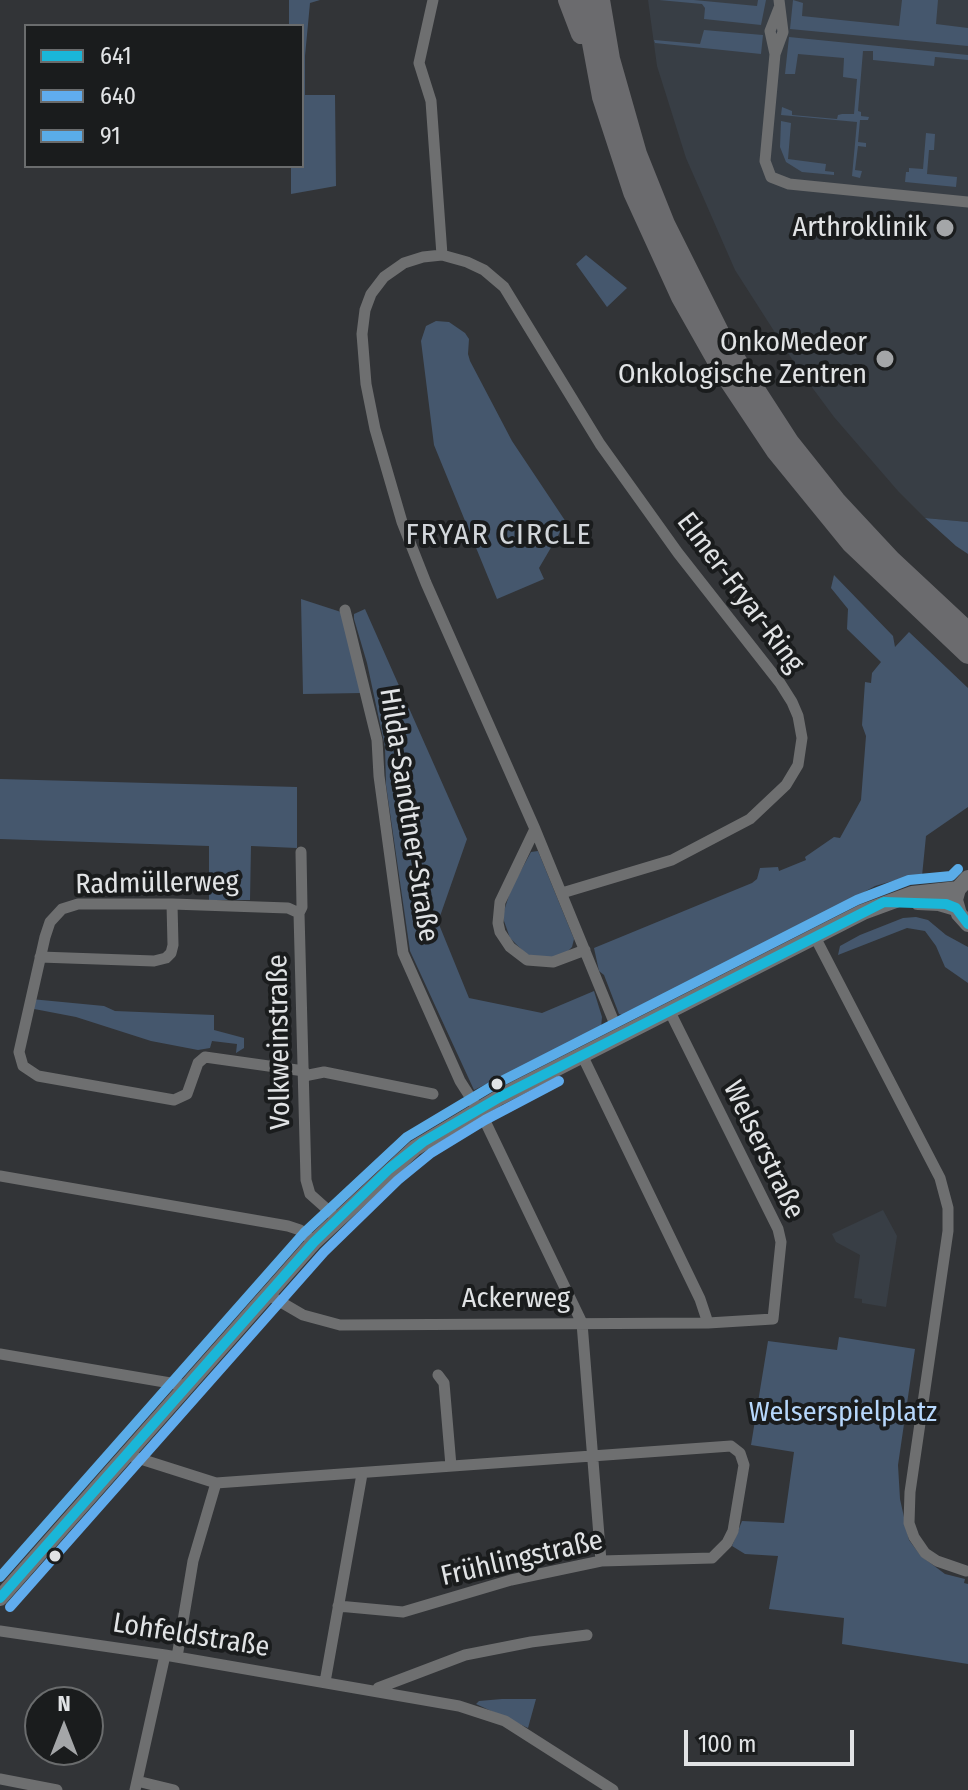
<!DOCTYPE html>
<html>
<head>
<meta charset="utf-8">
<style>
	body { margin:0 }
	#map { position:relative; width:968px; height:1790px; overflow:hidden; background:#323437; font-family:"Fira Sans Condensed",sans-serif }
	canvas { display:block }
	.legend { position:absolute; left:24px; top:24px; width:280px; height:144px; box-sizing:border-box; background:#1a1c1d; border:2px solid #6a6c6d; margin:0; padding:10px 14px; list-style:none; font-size:24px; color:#e1e3e5 }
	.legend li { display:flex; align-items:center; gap:16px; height:40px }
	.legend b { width:40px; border:2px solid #6a6c6d }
	.north { position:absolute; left:24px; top:1686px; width:80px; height:80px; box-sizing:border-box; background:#1a1c1d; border:2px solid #6a6c6d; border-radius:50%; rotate:0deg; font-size:22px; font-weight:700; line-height:32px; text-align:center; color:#e1e3e5 }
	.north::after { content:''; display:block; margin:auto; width:28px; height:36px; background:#a4a6a8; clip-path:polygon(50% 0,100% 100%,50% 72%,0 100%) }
	.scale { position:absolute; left:684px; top:1730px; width:170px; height:36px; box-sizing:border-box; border:4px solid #e1e3e5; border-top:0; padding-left:10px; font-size:24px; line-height:28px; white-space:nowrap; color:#e1e3e5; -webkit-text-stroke:6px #1a1c1d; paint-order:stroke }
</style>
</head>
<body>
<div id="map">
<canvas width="968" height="1790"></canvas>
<ul class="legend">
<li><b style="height:10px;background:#1ab6d8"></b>641</li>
<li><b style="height:10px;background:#60acee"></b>640</li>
<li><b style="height:10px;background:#5aace8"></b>91</li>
</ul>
<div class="north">N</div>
<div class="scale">100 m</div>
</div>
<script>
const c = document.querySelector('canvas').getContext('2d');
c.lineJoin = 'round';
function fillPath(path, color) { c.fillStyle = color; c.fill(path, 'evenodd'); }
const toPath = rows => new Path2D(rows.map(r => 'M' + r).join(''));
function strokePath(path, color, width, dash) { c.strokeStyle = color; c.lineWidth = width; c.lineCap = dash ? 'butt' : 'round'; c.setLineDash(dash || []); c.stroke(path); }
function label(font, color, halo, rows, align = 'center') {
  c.font = font + ' "Fira Sans Condensed",sans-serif'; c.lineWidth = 8; c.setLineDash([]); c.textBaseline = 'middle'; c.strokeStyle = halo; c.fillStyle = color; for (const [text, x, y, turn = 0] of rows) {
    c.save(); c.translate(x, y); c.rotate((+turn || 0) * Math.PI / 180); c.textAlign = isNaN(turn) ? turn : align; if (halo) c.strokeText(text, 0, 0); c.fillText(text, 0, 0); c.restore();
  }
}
fillPath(toPath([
	[648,0,968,0,968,522,925,518,898,491,834,417,797,367,735,270,686,158,657,66],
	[883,1210,897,1236,886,1307,862,1303,862,1299,854,1298,860,1255,836,1242,832,1234]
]), '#383e45');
fillPath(toPath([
	[289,0,320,0,310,3,305,56,305,95,335,95,336,186,291,194,291,166,302,166,302,26,289,26],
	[659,0,694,0,757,6,758,0,766,0,761,25,704,19,705,8,702,4],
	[793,0,803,3,802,16,899,26,902,0,938,0,936,24,968,28,968,46,790,29],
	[704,30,763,35,761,54,655,43,654,40,700,44],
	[789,37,968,55,968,60,935,57,934,66,873,60,873,51,863,51,858,111,861,112,861,116,869,117,868,120,860,120,858,142,866,143,866,147,858,146,855,170,862,171,860,178,852,176,857,122,781,115,782,107,792,111,792,115,837,119,838,115,842,114,854,114,857,79,843,77,844,58,798,54,795,74,785,74],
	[781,121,791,123,788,159,826,164,825,171,834,172,834,175,802,172,786,162,780,147],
	[926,133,935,134,934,150,929,150,927,174,957,177,956,187,905,182,906,172,909,172,909,168,923,169],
	[586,255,627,288,607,307,576,264],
	[436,321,449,322,465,333,469,339,468,354,470,361,512,441,566,522,539,568,544,579,497,599,434,445,421,341,426,326],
	[925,518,968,522,968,554,956,546],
	[834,575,893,636,895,647,909,632,968,688,968,807,926,836,922,876,903,878,875,886,750,955,641,1010,626,1016,619,1014,604,975,599,971,594,948,752,883,757,879,760,868,778,867,779,871,806,860,805,857,834,837,840,838,861,800,866,736,862,725,865,682,871,683,872,673,881,662,847,629,848,609,831,588],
	[301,599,341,612,362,693,303,694],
	[365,609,467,839,438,922,469,998,542,1013,594,991,602,1017,601,1028,474,1090,410,951,386,785,385,747,367,663,354,619,354,614],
	[0,779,297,787,297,848,251,846,250,900,209,900,209,846,0,839],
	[538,851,574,939,572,947,566,953,554,957,537,958,526,954,510,938,504,921,504,911,511,889,531,852],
	[916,917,928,920,946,935,968,947,968,983,945,967,936,946,925,931,907,928,838,955,840,946,860,935,903,918],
	[31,999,104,1006,115,1011,214,1015,214,1030,244,1038,244,1048,236,1053,237,1044,212,1041,210,1048,198,1050,151,1041,76,1017,29,1008],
	[839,1337,915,1349,898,1465,900,1499,909,1540,921,1556,945,1574,965,1579,964,1583,968,1584,968,1664,842,1644,844,1618,769,1609,778,1556,745,1554,732,1546,742,1521,784,1523,794,1452,751,1445,768,1341,837,1350],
	[502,1699,536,1699,528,1728,476,1704,479,1701]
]), '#45576d');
strokePath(toPath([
	[433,0,419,63,431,101,442,255],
	[779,0,783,32,775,54,765,161,771,177,789,184,968,202],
	[775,54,770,31,779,8],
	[345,610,377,740,379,776,403,953,460,1081,483,1117,582,1323,601,1561],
	[535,829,500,902,498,923,500,932,510,947,527,960,553,962,585,950],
	[301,852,302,907,299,913,306,1180,310,1194,338,1219],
	[562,893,672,860,750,819,786,785,798,765,802,738,798,716,792,702,780,683,678,553,600,444,504,287,484,270,467,262,442,255,423,257,404,263,384,277,371,294,365,310,362,334,366,384,375,429,402,522,426,583,535,829,614,1022],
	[299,913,288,908,172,904,78,904,62,909,50,922,45,937,19,1052,23,1066,38,1076,174,1100,187,1094,198,1063,205,1057,304,1071],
	[815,937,940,1178,948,1208,948,1231,910,1492,909,1523,914,1537,925,1553,937,1561,966,1571],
	[40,957,154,961,166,958,171,953,173,945,172,904],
	[582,1055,700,1299,708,1323],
	[304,1076,324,1072,433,1094],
	[0,1176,288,1226,300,1230,314,1242],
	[267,1294,303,1315,340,1325,708,1323,773,1319,781,1242,778,1229,669,1010],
	[0,1354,188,1386],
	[438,1375,444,1383,451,1466],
	[128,1455,216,1483,731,1446,740,1453,744,1465,733,1531,727,1543,712,1558,601,1561,511,1580,403,1612,338,1606],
	[0,1631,165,1655,459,1706,505,1721,613,1790],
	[177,1657,193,1561,216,1483],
	[325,1682,362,1474],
	[378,1688,465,1655,531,1642,587,1635],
	[0,1779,57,1790],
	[137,1781,174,1790],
	[135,1790,165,1655]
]), '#6e6f70', 11);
strokePath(toPath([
	[968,878,958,889,955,900,959,914,968,924],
	[918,902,939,903,956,908],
	[0,1598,314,1242,415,1148,500,1097,863,912,912,894,958,889]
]), '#707173', 16);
strokePath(toPath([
	[568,0,581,34],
	[584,0,602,97,633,192,681,297,724,373,776,451,851,543,968,654],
	[600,0,610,59,637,154,665,224,723,340,789,442,836,501,891,560,968,632]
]), '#6b6b6e', 20);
strokePath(toPath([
	[0,1598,314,1242,389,1169,423,1142,500,1097,884,902,946,904,956,908,968,924]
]), '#1ab6d8', 10);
strokePath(toPath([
	[10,1607,324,1252,398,1180,431,1153,485,1120,559,1081]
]), '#60acee', 10);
strokePath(toPath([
	[0,1577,304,1233,407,1137,494,1085,857,900,909,880,951,876,958,869]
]), '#5aace8', 10);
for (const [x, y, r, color] of [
	[945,228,10,"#a4a6a8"],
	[885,359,10,"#a4a6a8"],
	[497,1084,7,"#e1e3e5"],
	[55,1556,7,"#e1e3e5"]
]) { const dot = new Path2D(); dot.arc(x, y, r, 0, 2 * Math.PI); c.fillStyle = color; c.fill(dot); strokePath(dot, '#1a1c1d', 3); }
label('28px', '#e1e3e5', '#1a1c1d', [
	["Arthroklinik",927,228],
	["OnkoMedeor",867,343],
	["Onkologische Zentren",867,375]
], 'right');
label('28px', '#e1e3e5', '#1a1c1d', [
	["Elmer-Fryar-Ring",740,593,53],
	["Hilda-Sandtner-Straße",408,815,81],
	["Radmüllerweg",157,884,-1],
	["Volkweinstraße",280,1042,-91],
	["Welserstraße",763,1150,64],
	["Ackerweg",516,1299],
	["Frühlingstraße",522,1559,-13],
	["Lohfeldstraße",191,1636,9]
]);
label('28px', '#b6d7fc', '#1a1c1d', [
	["Welserspielplatz",843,1413]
]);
c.letterSpacing = '2px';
label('30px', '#d2d6da', '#1a1c1d', [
	["FRYAR CIRCLE",499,536]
]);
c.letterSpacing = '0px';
</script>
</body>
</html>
